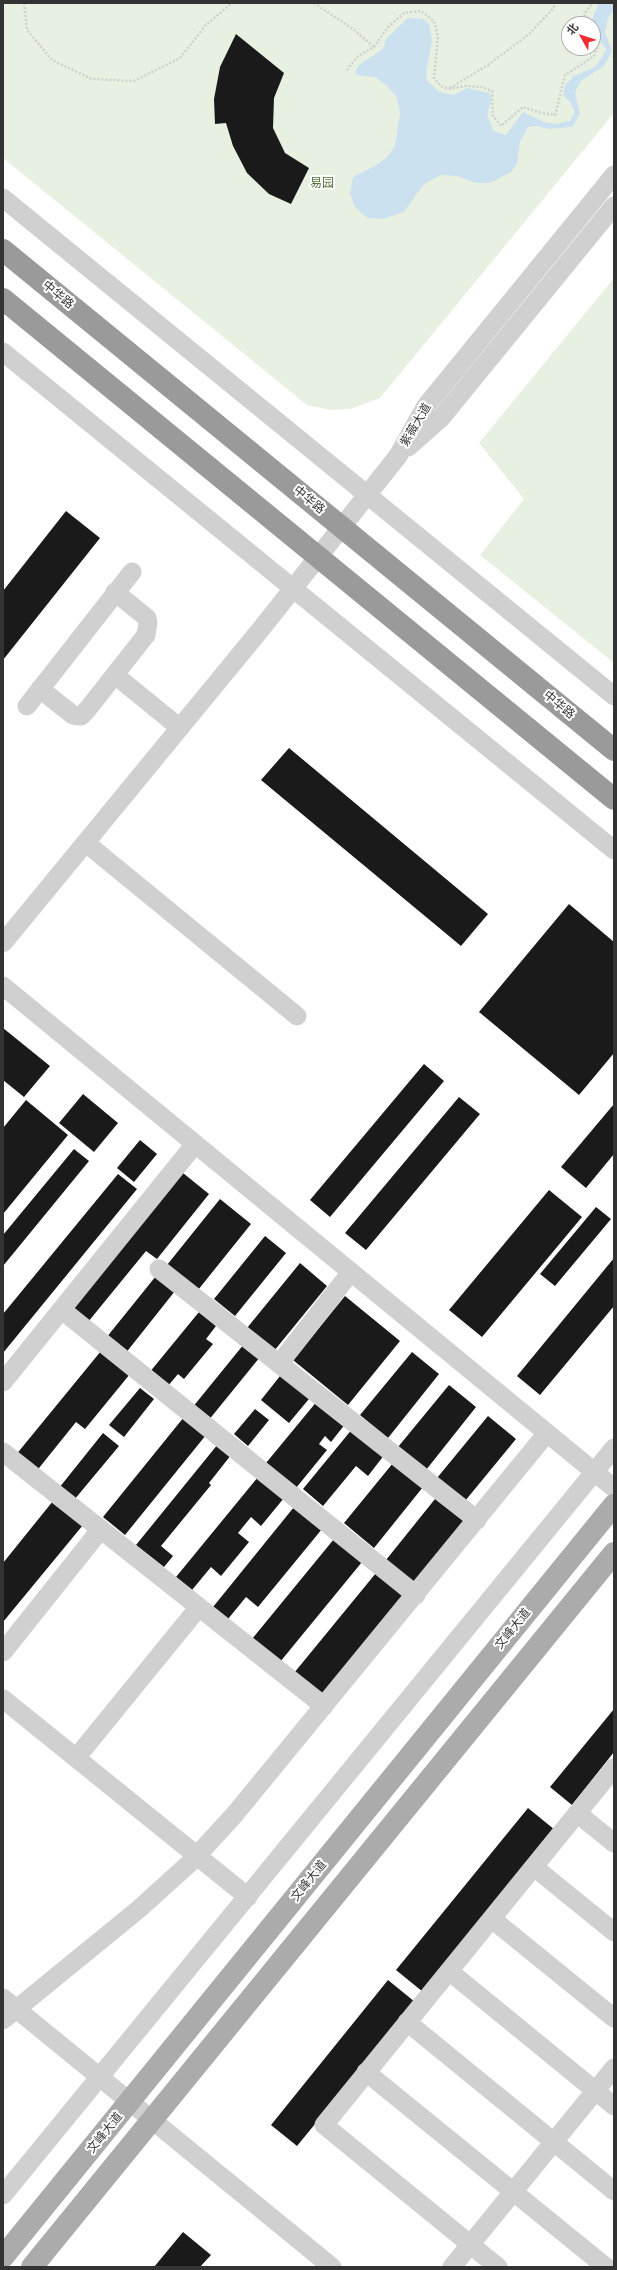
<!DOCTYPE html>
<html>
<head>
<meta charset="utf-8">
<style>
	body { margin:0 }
	#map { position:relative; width:617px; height:2270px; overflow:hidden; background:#fff; font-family:"Noto Sans","Noto Sans SC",sans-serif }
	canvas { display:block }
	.frame { position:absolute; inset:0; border:4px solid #333; pointer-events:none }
	.north { position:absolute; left:561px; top:16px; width:40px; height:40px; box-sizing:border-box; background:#fff; border:1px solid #adadad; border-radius:50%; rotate:309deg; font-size:11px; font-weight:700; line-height:16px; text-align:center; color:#333 }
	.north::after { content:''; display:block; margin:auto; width:14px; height:18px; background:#f32c34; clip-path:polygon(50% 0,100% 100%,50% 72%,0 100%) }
</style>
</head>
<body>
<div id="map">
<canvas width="617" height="2270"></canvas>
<div class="frame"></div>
<div class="north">北</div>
</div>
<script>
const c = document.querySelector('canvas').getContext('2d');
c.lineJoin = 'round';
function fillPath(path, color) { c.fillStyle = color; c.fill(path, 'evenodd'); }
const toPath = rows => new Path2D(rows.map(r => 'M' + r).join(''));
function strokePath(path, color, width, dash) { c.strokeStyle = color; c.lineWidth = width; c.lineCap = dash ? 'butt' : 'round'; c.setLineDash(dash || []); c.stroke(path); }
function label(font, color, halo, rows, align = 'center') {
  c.font = font + ' "Noto Sans","Noto Sans SC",sans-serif'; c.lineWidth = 4; c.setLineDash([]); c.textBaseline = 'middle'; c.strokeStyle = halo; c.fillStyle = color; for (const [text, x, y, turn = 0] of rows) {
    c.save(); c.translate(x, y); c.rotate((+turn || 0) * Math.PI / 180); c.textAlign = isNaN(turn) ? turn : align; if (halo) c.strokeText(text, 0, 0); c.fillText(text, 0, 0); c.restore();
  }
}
fillPath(toPath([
	[3,3,614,3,614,113,380,398,351,409,330,410,307,405,3,158],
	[569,24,593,24,593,48,569,48],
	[614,278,614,663,480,555,524,499,479,443]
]), '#e8f0e1');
fillPath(toPath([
	[599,3,614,3,614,10,608,18,605,32,612,51,604,66,581,81,575,92,580,114,572,127,550,129,536,126,528,127,520,142,517,164,511,172,490,183,476,183,458,176,441,175,424,184,404,212,383,219,367,218,355,207,350,193,353,177,375,166,387,157,395,146,400,113,396,96,386,85,375,77,356,75,355,72,359,65,383,49,386,39,408,18,423,19,429,24,432,40,426,73,427,80,439,92,454,95,467,88,489,93,492,99,487,115,494,131,506,135,523,112,544,122,555,124,570,121,575,112,570,102,563,95,565,85,574,76,595,67,603,56,606,49,597,35,593,32,593,24,590,24]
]), '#cce1f0');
fillPath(toPath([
	[236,34,284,73,274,98,273,128,285,153,309,168,291,204,269,194,247,173,233,146,226,123,215,124,214,99,220,67],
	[66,511,100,538,3,660,3,591],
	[289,748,488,914,461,946,261,780],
	[569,904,614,942,614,1053,579,1095,479,1012],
	[3,1028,50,1066,24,1097,3,1080],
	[424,1064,444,1081,330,1217,310,1200],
	[83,1094,118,1123,94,1152,59,1123],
	[459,1097,480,1114,366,1250,345,1233],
	[26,1100,68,1135,3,1214,3,1128],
	[614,1104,614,1154,586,1188,561,1167],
	[140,1140,157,1154,134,1182,117,1168],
	[74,1149,89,1161,3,1266,3,1235],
	[183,1173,209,1194,157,1259,146,1251,88,1322,72,1310],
	[118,1174,137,1189,3,1353,3,1314],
	[549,1190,582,1217,482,1337,449,1310],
	[220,1199,251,1224,198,1290,167,1265],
	[596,1207,611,1219,555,1286,540,1274],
	[265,1236,286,1253,235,1316,214,1299],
	[614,1258,614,1306,540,1395,517,1376],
	[300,1263,327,1286,274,1351,247,1328],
	[156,1276,175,1291,125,1354,106,1338],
	[345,1296,400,1341,348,1405,293,1360],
	[199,1312,216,1326,206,1339,213,1344,184,1379,178,1374,167,1387,149,1373],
	[244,1344,260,1357,208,1421,192,1408],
	[101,1351,130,1374,85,1429,76,1422,35,1473,15,1456],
	[412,1352,439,1374,388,1438,360,1415],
	[284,1371,313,1394,289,1423,261,1400],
	[449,1385,476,1407,426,1470,398,1447],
	[140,1388,154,1399,124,1437,109,1425],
	[318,1400,346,1423,331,1442,325,1436,319,1444,327,1450,296,1488,266,1463],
	[255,1409,269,1420,248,1446,234,1434],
	[488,1416,516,1439,465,1501,437,1478],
	[184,1417,206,1435,125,1535,103,1517],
	[353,1428,385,1454,368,1476,356,1466,323,1506,303,1489],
	[103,1433,119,1446,74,1500,59,1488],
	[218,1444,231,1455,209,1483,211,1485,161,1546,173,1556,164,1567,136,1545],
	[393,1463,423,1487,374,1548,344,1523],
	[258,1477,284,1498,261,1526,251,1517,238,1533,249,1542,221,1576,211,1567,192,1590,176,1577],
	[435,1499,465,1522,415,1583,386,1560],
	[53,1501,83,1525,3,1622,3,1563],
	[294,1507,322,1529,258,1607,246,1597,228,1619,213,1607],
	[334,1539,362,1562,280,1662,252,1639],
	[376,1573,406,1597,324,1698,294,1673],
	[614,1709,614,1752,572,1805,550,1787],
	[528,1808,555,1830,423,1992,396,1970],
	[388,1980,415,2002,297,2146,271,2125],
	[183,2232,211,2255,200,2267,154,2267]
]), '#1a1a1a');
strokePath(toPath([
	[24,3,27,30,52,60,92,79,134,81,180,58,206,25,232,3],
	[314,3,353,29,374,47],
	[582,24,586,11,593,3],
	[347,70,358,56,374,47,388,27,404,13,421,11,434,21,438,37,434,78,441,86,448,89,465,86,482,87,492,91,493,116,501,126,523,107,538,112,555,115,565,75,594,56,598,46,593,41],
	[450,88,488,65,529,34,552,10,556,3]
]), '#d0d0d0', 2.5, [2, 2]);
strokePath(toPath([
	[3,198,614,696],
	[3,352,614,850],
	[408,447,441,418,614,206],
	[115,675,180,728],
	[40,689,73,715,81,716,87,710,146,635,148,623,147,618,115,592],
	[27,706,132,572],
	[86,843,297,1016],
	[3,943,261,629,398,456,426,406,614,175],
	[3,986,614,1488],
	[159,1269,477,1520],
	[62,1310,416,1595],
	[279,1364,351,1272],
	[3,1382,195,1144],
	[3,1452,324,1706],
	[3,1652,101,1529],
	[3,1699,248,1897],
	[76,1758,199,1607],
	[577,1813,614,1843],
	[534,1867,614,1932],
	[492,1919,614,2018],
	[449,1971,614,2106],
	[3,1998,332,2267],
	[3,2020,139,1909,192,1861,235,1814,547,1433],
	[407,2022,614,2191],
	[366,2072,606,2267],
	[3,2195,614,1448],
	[452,2267,614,2068],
	[498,2267,324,2125,614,1768]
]), '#d0d0d0', 19);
strokePath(toPath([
	[3,2257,614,1505],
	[32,2267,614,1553]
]), '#ababab', 22);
strokePath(toPath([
	[3,250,614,750],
	[3,299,614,799]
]), '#9a9a9a', 22);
label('12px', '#54733b', '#fff', [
	["易园",322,184]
]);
label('12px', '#333', '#fff', [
	["中华路",58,295,39],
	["紫薇大道",416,425,-59],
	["中华路",309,500,39],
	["中华路",559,705,39],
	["文峰大道",513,1629,-51],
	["文峰大道",309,1881,-51],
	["文峰大道",105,2133,-51]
]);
</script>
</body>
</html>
